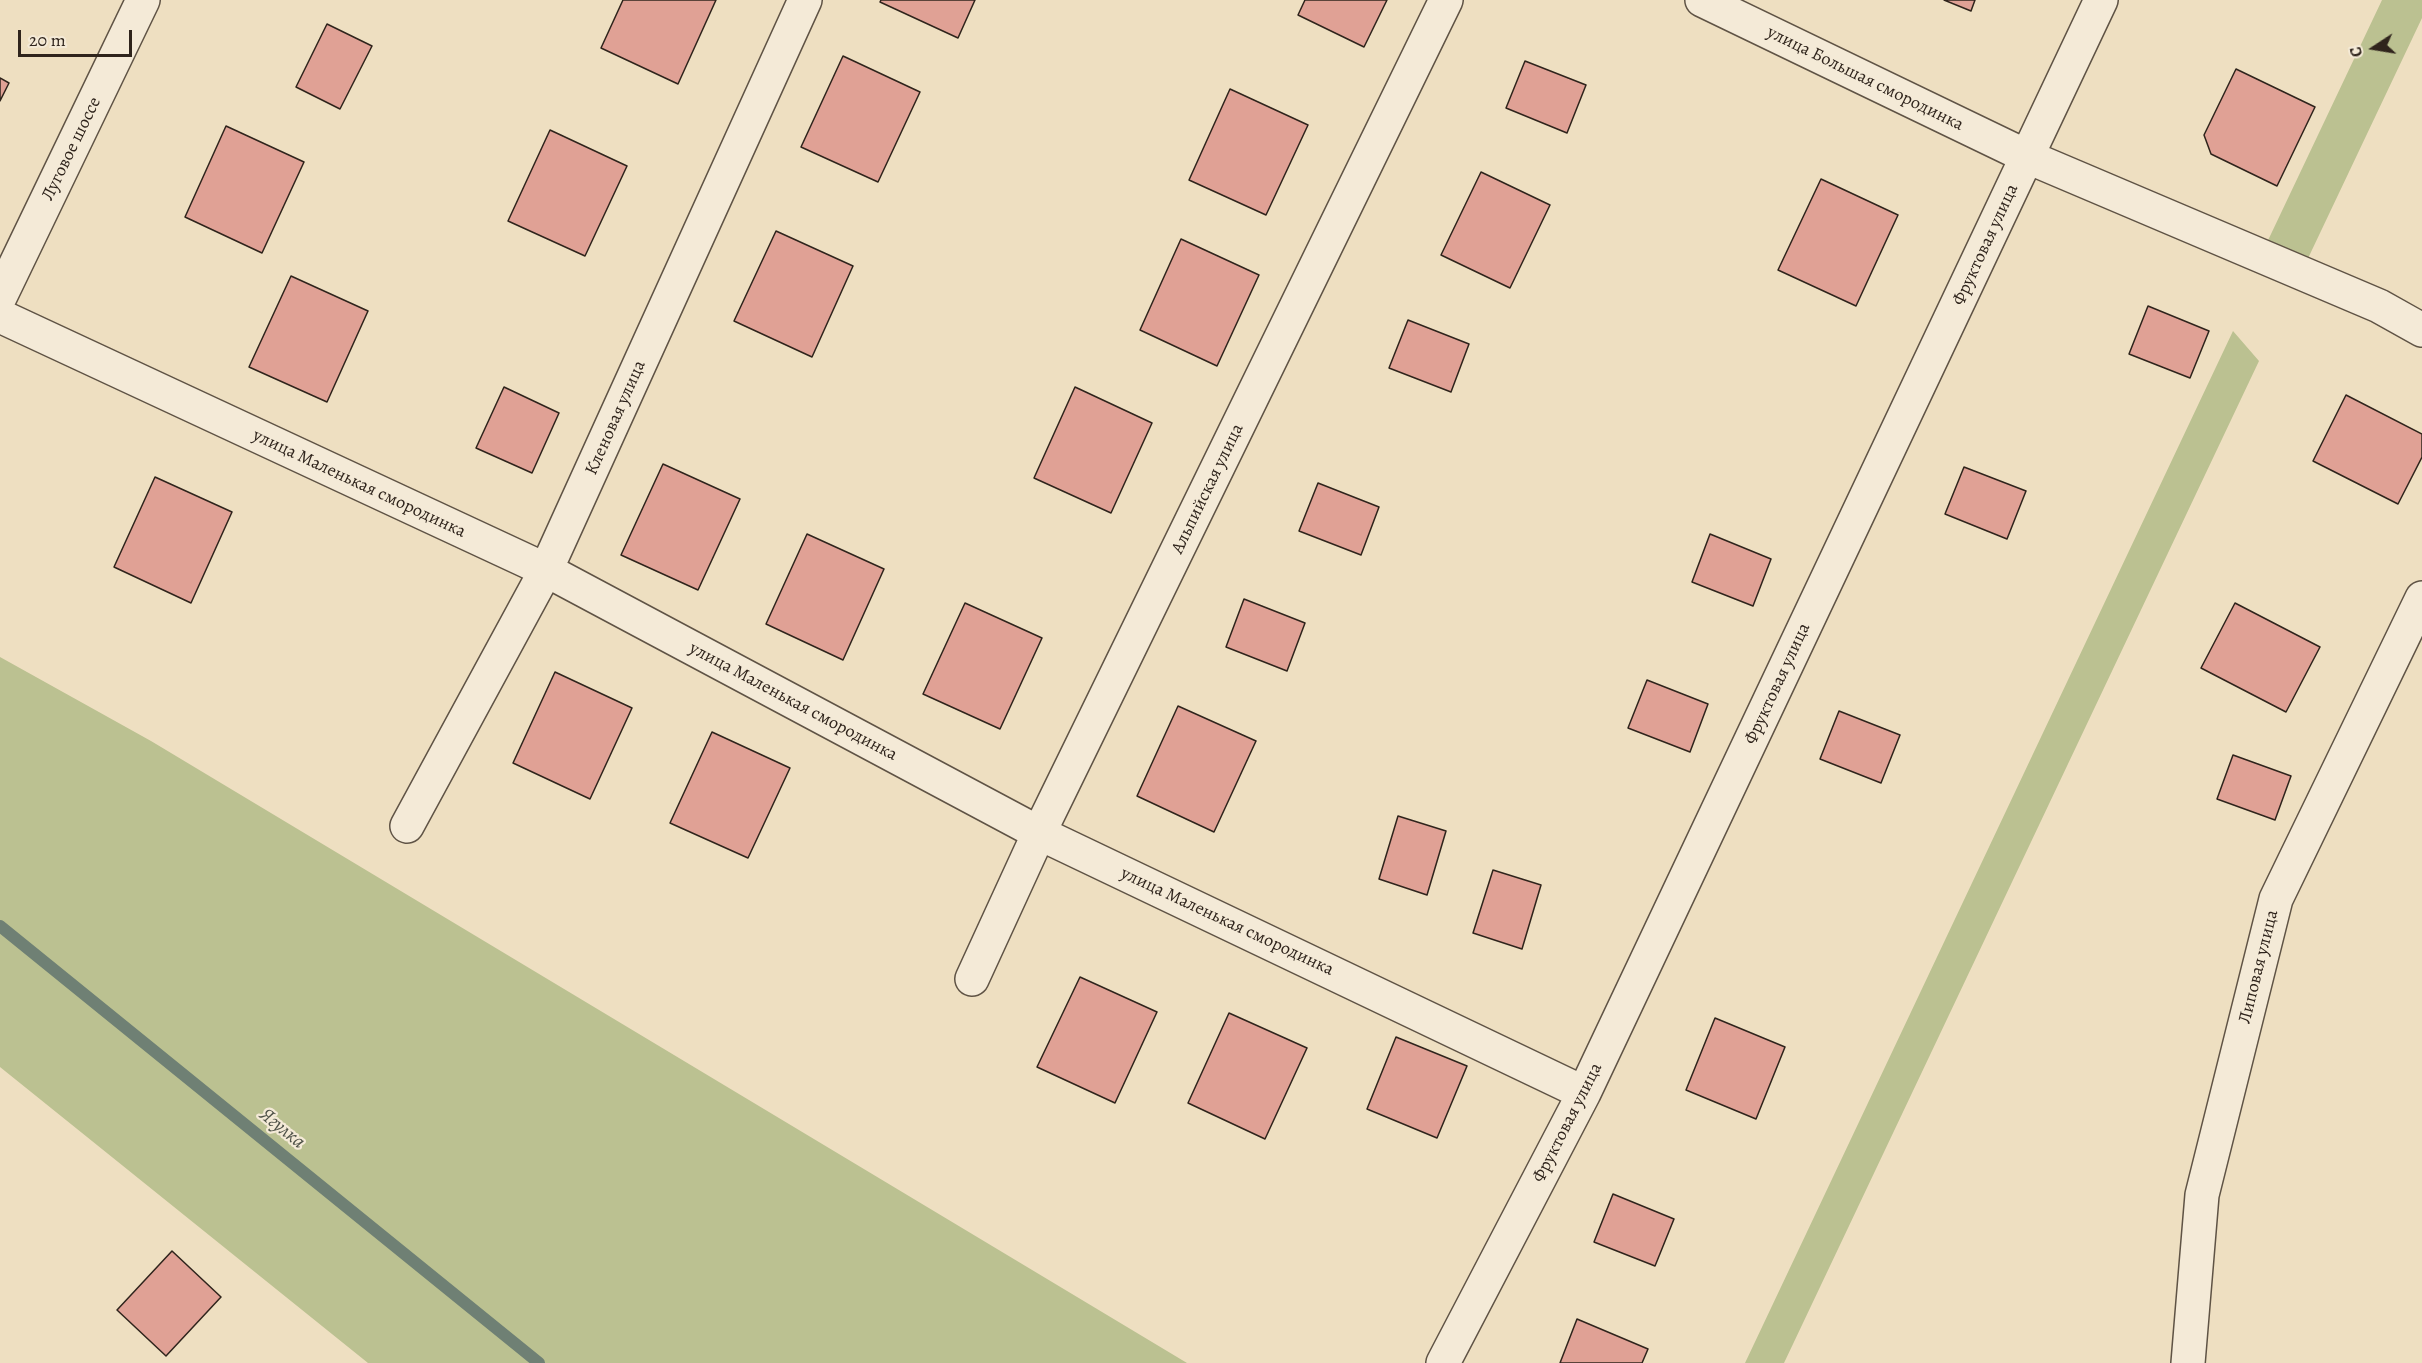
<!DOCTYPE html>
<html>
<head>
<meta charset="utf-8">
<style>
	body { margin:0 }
	#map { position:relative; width:2422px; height:1363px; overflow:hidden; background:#eedfc1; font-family:Alegreya,serif }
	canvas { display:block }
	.north { position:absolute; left:2344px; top:18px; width:60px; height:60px; -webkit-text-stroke:4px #f4ead7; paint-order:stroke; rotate:258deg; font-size:16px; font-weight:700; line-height:24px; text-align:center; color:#2f241c }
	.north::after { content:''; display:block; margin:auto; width:21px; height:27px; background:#2f241c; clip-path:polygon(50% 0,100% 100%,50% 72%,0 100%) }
	.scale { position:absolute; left:18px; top:30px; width:114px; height:27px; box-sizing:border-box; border:3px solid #2f241c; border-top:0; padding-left:8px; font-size:18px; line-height:21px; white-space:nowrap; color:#2f241c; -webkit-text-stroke:4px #f4ead7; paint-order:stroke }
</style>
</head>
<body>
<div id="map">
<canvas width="2422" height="1363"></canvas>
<div class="north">С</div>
<div class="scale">20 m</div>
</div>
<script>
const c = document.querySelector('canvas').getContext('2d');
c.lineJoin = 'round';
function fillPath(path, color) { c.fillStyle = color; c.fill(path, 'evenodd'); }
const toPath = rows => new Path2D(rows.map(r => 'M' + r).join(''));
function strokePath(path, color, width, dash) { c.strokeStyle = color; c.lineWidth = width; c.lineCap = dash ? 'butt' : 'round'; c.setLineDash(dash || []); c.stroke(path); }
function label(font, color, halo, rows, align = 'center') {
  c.font = font + ' Alegreya,serif'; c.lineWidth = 4.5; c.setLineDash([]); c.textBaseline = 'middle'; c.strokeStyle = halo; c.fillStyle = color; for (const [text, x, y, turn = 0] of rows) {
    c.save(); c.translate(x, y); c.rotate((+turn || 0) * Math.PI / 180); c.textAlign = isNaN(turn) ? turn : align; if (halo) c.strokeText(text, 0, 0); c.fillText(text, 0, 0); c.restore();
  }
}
fillPath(toPath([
	[2382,0,2422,0,2422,18,2302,271,2262,253],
	[2233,331,2259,361,1784,1363,1745,1363],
	[0,657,151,741,1187,1363,368,1363,0,1067]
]), '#bbc191');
strokePath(toPath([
	[0,926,539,1363]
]), '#6f8074', 12);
const building = toPath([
	[623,0,716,0,678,84,601,48,623,0],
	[881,0,975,0,958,38,880,2,881,0],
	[1305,0,1387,0,1364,47,1298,15,1305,0],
	[1944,0,1975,0,1971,11,1944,0],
	[327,24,372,46,340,109,296,87,327,24],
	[843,56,920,92,878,182,801,147,843,56],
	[1525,61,1586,85,1567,133,1506,108,1525,61],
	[2236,69,2315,107,2277,186,2211,154,2204,135,2236,69],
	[0,78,9,83,0,101,0,78],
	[1230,89,1308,125,1266,215,1189,180,1230,89],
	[226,126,304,162,262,253,185,217,226,126],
	[550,130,627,166,585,256,508,221,550,130],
	[1481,172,1550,205,1510,288,1441,255,1481,172],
	[1821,179,1898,215,1856,306,1778,270,1821,179],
	[776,231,853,266,812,357,734,321,776,231],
	[1181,239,1259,275,1217,366,1140,330,1181,239],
	[291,276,368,311,327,402,249,367,291,276],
	[2148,306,2209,331,2190,378,2129,354,2148,306],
	[1408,320,1469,344,1451,392,1389,368,1408,320],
	[504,387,559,413,532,473,476,448,504,387],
	[1075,387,1152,423,1111,513,1034,478,1075,387],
	[2346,395,2422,434,2422,457,2398,504,2313,461,2346,395],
	[663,464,740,499,698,590,621,555,663,464],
	[1964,467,2026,491,2007,539,1945,514,1964,467],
	[155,477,232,512,191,603,114,567,155,477],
	[1318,483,1379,507,1361,555,1299,531,1318,483],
	[807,534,884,569,843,660,766,624,807,534],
	[1710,534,1771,559,1753,606,1692,582,1710,534],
	[1244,599,1305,623,1287,671,1226,647,1244,599],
	[965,603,1042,638,1000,729,923,694,965,603],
	[2235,603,2320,647,2286,712,2201,668,2235,603],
	[555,672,632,708,590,799,513,763,555,672],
	[1647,680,1708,704,1690,752,1628,728,1647,680],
	[1178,706,1256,741,1214,832,1137,796,1178,706],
	[1839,711,1900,735,1881,783,1820,759,1839,711],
	[712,732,790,768,748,858,670,823,712,732],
	[2233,755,2291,776,2275,820,2217,799,2233,755],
	[1398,816,1446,831,1427,895,1379,879,1398,816],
	[1493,870,1541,885,1522,949,1473,933,1493,870],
	[1080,977,1157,1012,1115,1103,1037,1067,1080,977],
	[1229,1013,1307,1048,1265,1139,1188,1103,1229,1013],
	[1715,1018,1785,1047,1756,1119,1686,1090,1715,1018],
	[1396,1037,1467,1066,1437,1138,1367,1109,1396,1037],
	[1613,1194,1674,1219,1655,1266,1594,1242,1613,1194],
	[172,1251,221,1297,166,1356,117,1310,172,1251],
	[1577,1319,1648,1349,1642,1363,1560,1363,1577,1319]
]);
fillPath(building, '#e0a195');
strokePath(building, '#2f241c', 1.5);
const minor = toPath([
	[1702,0,2028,157,2379,306,2422,330],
	[0,297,143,0],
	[0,316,546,570,1039,833,1584,1093],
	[407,826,546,570,805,0],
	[972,979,1039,833,1446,0],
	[1443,1363,1584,1093,2101,0],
	[2188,1363,2202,1195,2276,899,2422,598]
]);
strokePath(minor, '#5f5345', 36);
strokePath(minor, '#f4ead7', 33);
label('18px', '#2f241c', '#f4ead7', [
	["улица Большая смородинка",1865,79,26],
	["Луговое шоссе",72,149,-64],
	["Фруктовая улица",1986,245,-65],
	["Кленовая улица",616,418,-66],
	["улица Маленькая смородинка",359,484,25],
	["Альпийская улица",1208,489,-64],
	["Фруктовая улица",1778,684,-65],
	["улица Маленькая смородинка",793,702,28],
	["улица Маленькая смородинка",1227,922,25],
	["Липовая улица",2259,967,-76],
	["Фруктовая улица",1568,1123,-63]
]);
label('italic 20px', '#4f5248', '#f4ead7', [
	["Ягулка",282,1129,39]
]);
</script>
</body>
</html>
